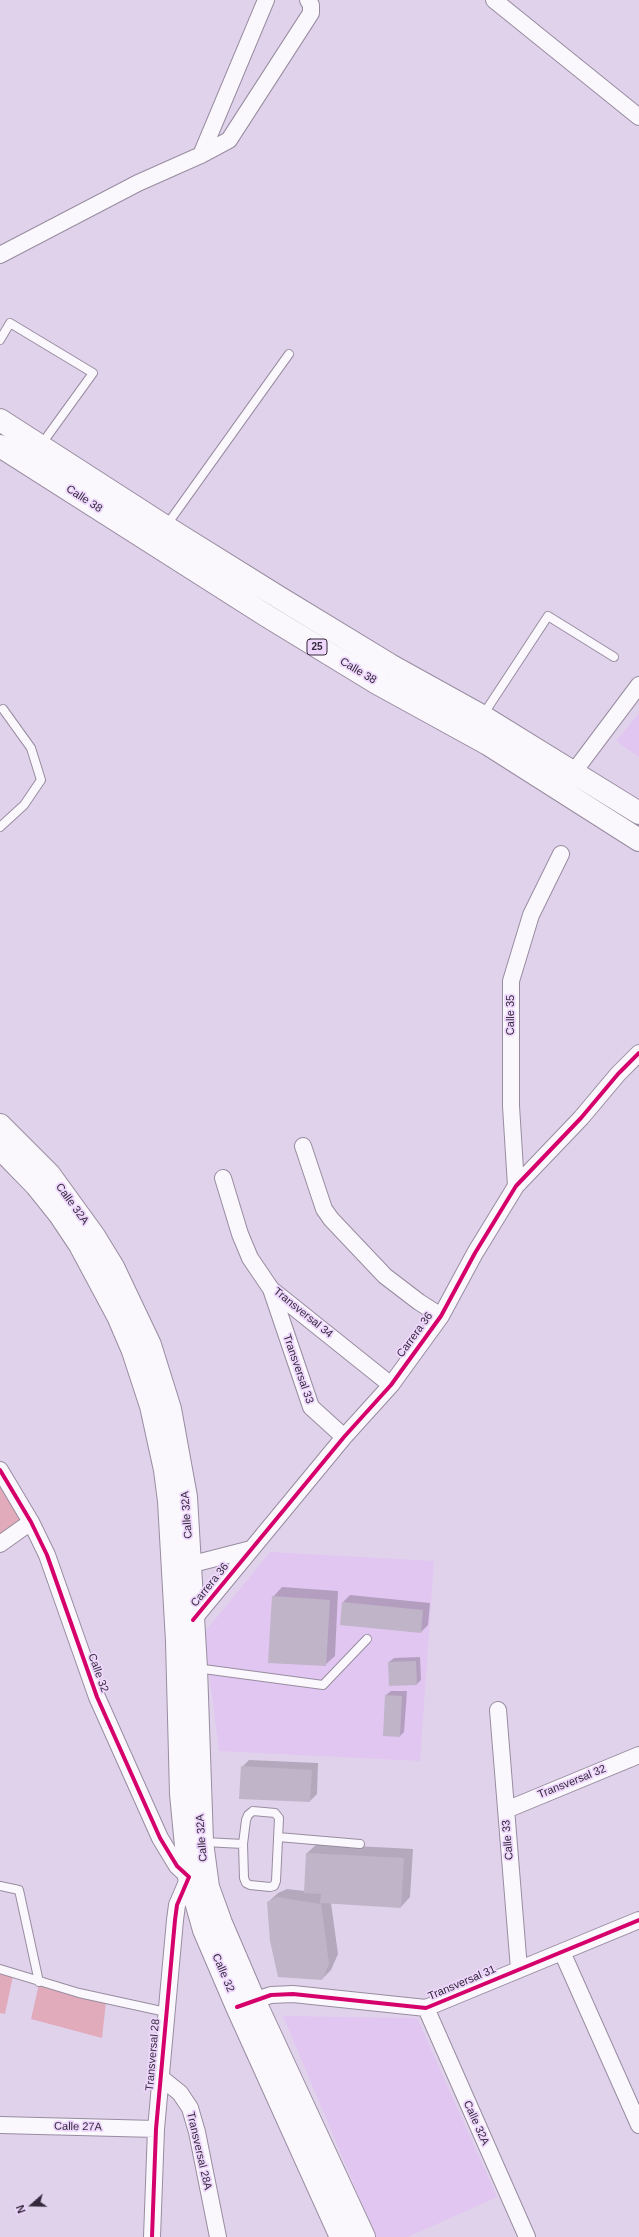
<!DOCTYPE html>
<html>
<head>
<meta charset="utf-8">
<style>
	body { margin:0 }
	#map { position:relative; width:639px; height:2237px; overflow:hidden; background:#e1d2ec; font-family:Arial,sans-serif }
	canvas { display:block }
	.north { position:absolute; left:12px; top:2185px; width:40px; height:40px; -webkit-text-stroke:3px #eed6fd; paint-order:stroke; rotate:250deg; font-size:11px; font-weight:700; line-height:16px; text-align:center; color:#34293b }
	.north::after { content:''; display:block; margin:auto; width:14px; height:18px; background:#34293b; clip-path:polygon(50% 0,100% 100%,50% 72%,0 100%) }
</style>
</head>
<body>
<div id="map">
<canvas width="639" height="2237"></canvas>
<div class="north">N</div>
</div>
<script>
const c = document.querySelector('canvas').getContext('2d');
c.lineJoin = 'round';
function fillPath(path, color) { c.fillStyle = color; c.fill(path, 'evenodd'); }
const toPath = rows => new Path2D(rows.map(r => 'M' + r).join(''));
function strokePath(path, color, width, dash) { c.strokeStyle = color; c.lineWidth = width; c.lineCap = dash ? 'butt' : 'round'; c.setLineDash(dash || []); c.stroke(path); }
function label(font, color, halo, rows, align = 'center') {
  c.font = font + ' Arial,sans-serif'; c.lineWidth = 3.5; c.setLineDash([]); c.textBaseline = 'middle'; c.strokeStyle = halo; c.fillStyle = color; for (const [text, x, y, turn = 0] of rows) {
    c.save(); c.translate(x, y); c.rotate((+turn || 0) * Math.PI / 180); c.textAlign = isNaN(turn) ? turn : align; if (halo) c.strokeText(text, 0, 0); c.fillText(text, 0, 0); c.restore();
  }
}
fillPath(toPath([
	[639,713,639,757,616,741],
	[270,1552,434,1561,420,1761,219,1751,204,1633],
	[283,2016,417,2018,497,2197,408,2237,376,2237]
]), '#e0c6f0');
fillPath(toPath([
	[0,1476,31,1522,0,1544],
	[0,1972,13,1976,5,2014,0,2013],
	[39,1984,106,2002,102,2038,31,2019]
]), '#e1abbc');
fillPath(toPath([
	[282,1587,338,1591,335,1656,325,1665,273,1597],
	[350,1595,430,1603,428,1625,421,1632,343,1602],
	[420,1657,421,1680,417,1684,389,1662,394,1658],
	[391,1691,407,1691,404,1732,400,1736,386,1695],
	[249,1760,318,1763,317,1794,310,1801,242,1767],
	[317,1844,413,1849,410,1897,401,1907,331,1903,338,1954,331,1970,322,1979,268,1902,278,1893,287,1889,305,1891,307,1853]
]), '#0003');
fillPath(toPath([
	[272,1596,330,1600,326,1666,268,1663],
	[342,1602,423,1610,421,1633,340,1625],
	[416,1661,417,1685,389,1686,388,1662],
	[385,1695,402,1696,400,1737,383,1736],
	[241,1766,312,1770,310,1802,239,1799],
	[306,1853,404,1858,401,1908,321,1903,329,1964,322,1980,278,1977,270,1941,267,1902,277,1897,320,1904,321,1894,304,1893]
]), '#c0b4c8');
const lane = toPath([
	[0,340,10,323,93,373,41,445],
	[166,526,289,354],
	[483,715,548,616,614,657],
	[0,827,24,805,41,780,31,748,3,709],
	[196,1668,323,1685,367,1639],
	[253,1811,275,1813,279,1818,276,1881,274,1886,270,1887,250,1885,246,1883,244,1878,243,1844,246,1820,248,1815,253,1811],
	[278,1837,360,1844],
	[204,1842,243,1844],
	[0,1886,19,1890,39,1982],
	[0,1969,79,1993,166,2012]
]);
const street = toPath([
	[494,0,639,117],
	[201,155,266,0],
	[0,255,138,183,201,155,229,140,311,13,311,5,308,0],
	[573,773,639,685],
	[303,1146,324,1209,331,1219,385,1276,419,1302,441,1316],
	[223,1178,240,1234,250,1258,271,1289,391,1385],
	[516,1186,511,1106,511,981,531,915,561,854],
	[271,1289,311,1407,344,1437],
	[0,1470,31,1522,47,1555,97,1697,160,1838,177,1866,189,1877,177,1905,175,1920,156,2129,152,2237],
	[0,1544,31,1522],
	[181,1567,251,1549],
	[193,1620,344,1437,391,1385,441,1316,475,1253,516,1186,581,1118,618,1074,639,1053],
	[498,1710,519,1969],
	[506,1810,639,1755],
	[562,1952,639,2125],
	[244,2004,271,1995,293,1994,426,2008,639,1920],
	[426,2008,527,2237],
	[160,2077,180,2093,190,2108,197,2132,218,2237],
	[0,2125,156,2129]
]);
const secondary = toPath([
	[0,1125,49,1174,94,1236,113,1267,150,1345,170,1409,186,1497,196,1668,202,1842,208,1887,221,1923,254,2000,364,2237],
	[0,1148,36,1185,60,1215,80,1245,118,1316,133,1351,151,1406,165,1470,169,1501,177,1641,181,1794,189,1877,204,1930,237,2007,341,2237]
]);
const highway = toPath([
	[0,420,166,527,280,598,390,665,482,716,639,813],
	[0,446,267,616,377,683,488,744,639,840]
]);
strokePath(lane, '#988ca0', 10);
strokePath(street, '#988ca0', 18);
strokePath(secondary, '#988ca0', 24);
strokePath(highway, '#988ca0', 24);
strokePath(lane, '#faf8fc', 8);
strokePath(street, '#faf8fc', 16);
strokePath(secondary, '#faf8fc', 22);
strokePath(highway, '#faf8fc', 22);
strokePath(toPath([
	[0,1470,31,1522,47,1555,97,1697,160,1838,177,1866,189,1877,177,1905,175,1920,156,2129,152,2237],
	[193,1620,344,1437,391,1385,441,1316,475,1253,516,1186,581,1118,618,1074,639,1053],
	[237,2007,271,1995,293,1994,426,2008,639,1920]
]), '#d6006c', 4);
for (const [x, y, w] of [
	[317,647,20]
]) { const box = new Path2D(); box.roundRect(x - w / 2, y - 8, w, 16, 3); c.fillStyle = '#eed6fd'; c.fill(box); strokePath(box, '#34293b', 1); }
label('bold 10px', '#34293b', null, [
	["25",317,647]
]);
label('11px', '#34293b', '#eed6fd', [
	["Calle 38",84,499,33],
	["Calle 38",358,671,31],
	["Calle 35",511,1015,-90],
	["Calle 32A",72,1204,54],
	["Transversal 34",303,1313,39],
	["Carrera 36",415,1335,-54],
	["Transversal 33",298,1369,71],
	["Calle 32A",187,1515,-94],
	["Carrera 36",210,1585,-51],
	["Calle 32",98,1673,70],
	["Transversal 32",572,1782,-22],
	["Calle 32A",202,1838,-94],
	["Calle 33",508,1840,-95],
	["Calle 32",223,1973,67],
	["Transversal 31",462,1983,-23],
	["Transversal 28",153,2055,-85],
	["Calle 32A",476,2123,66],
	["Calle 27A",78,2127,1],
	["Transversal 28A",199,2151,77]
]);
</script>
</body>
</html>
